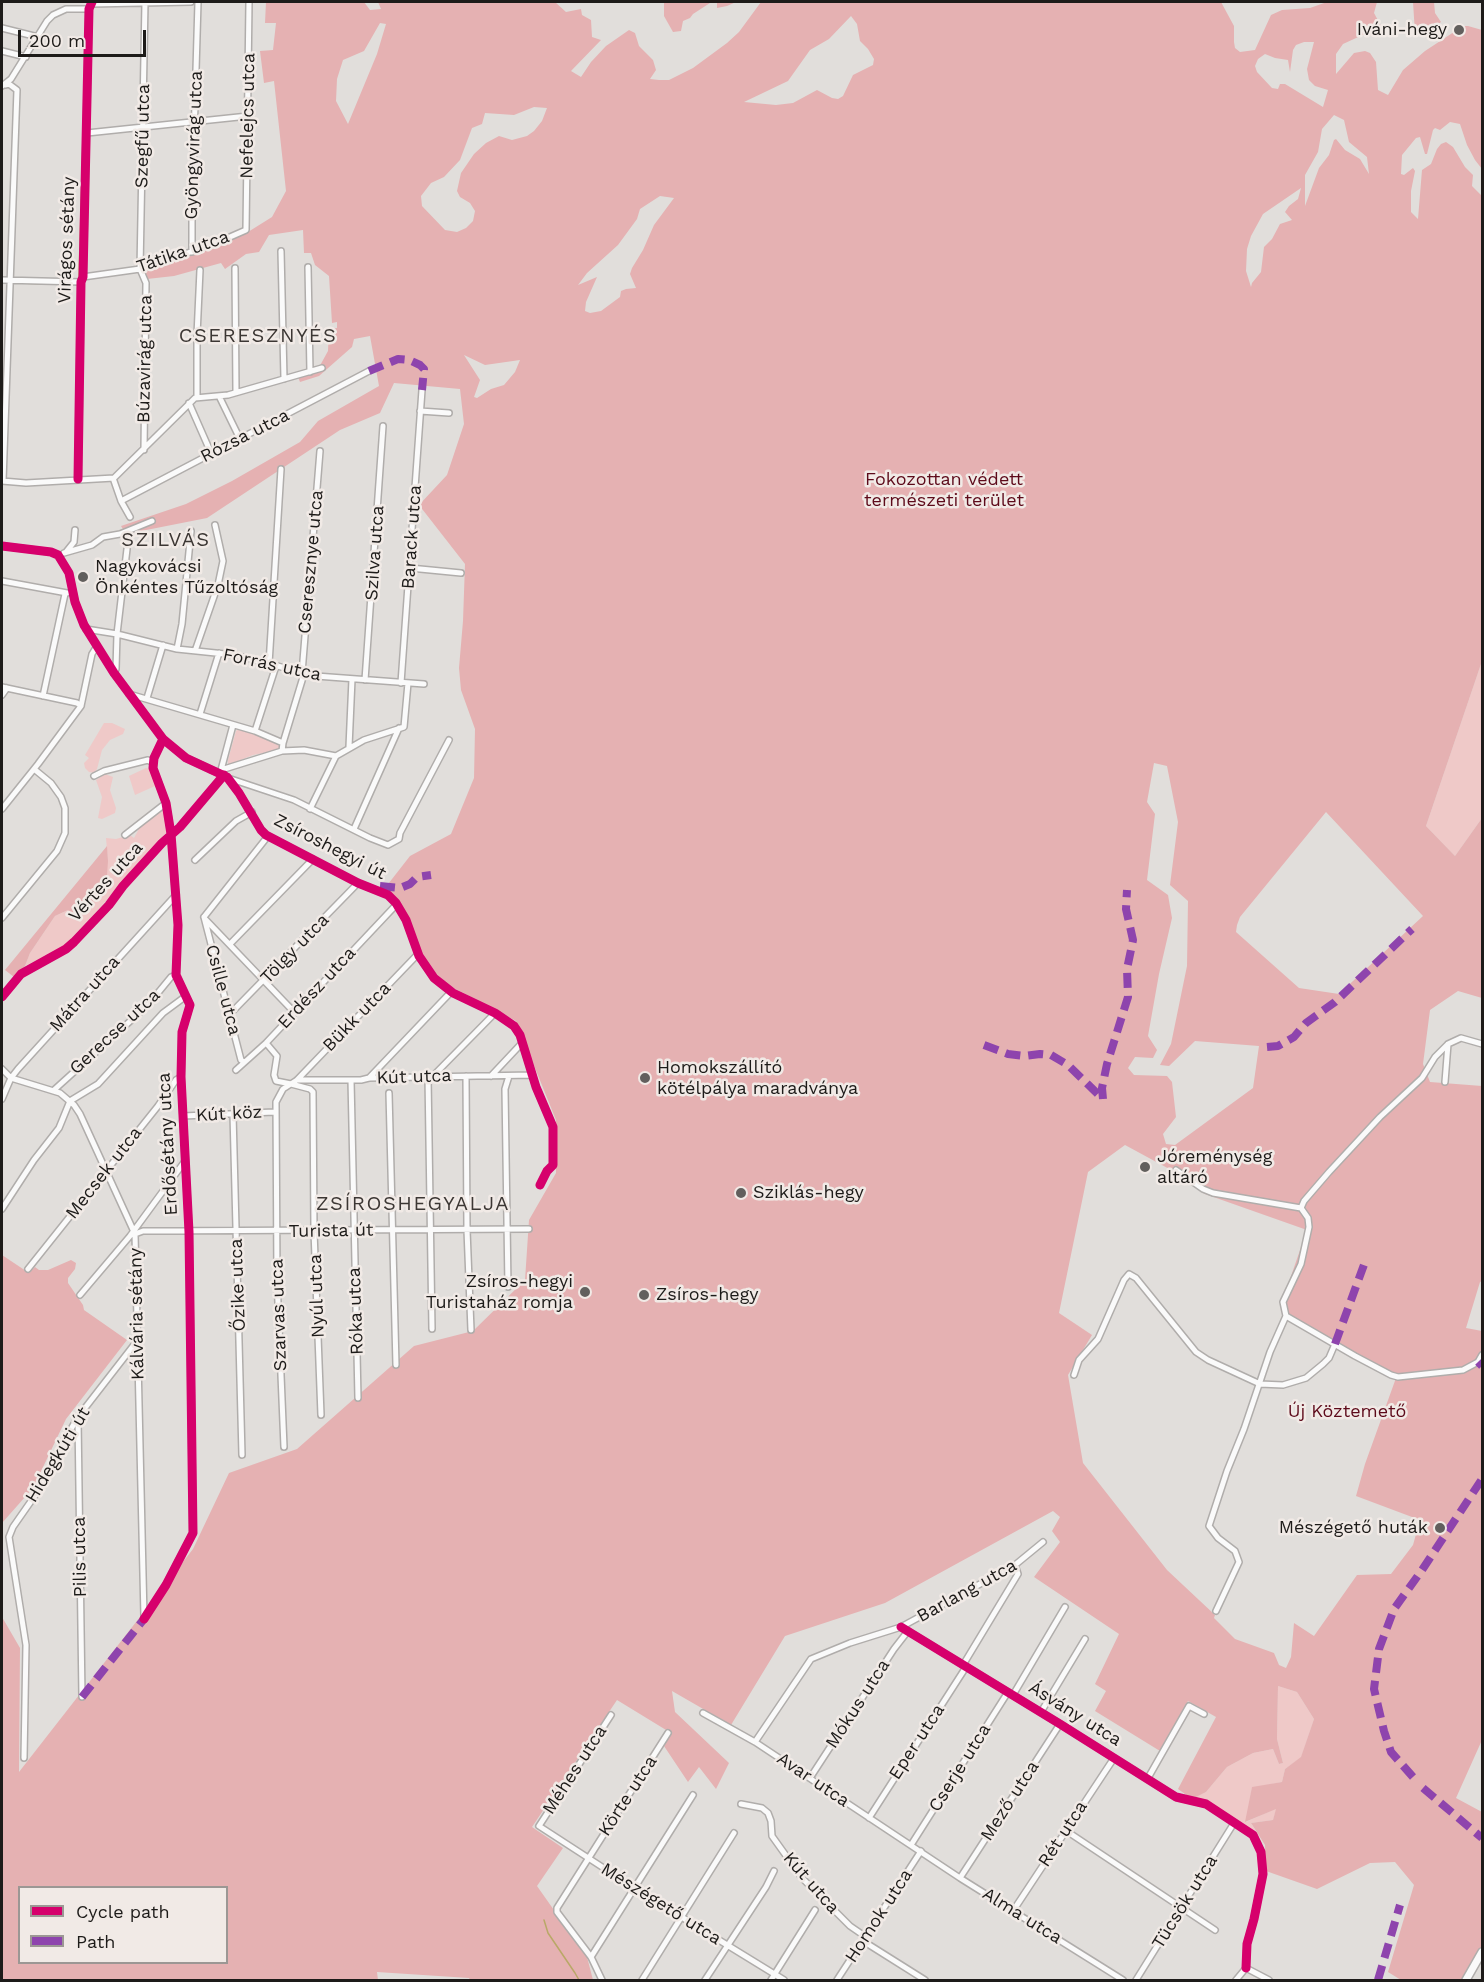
<!DOCTYPE html>
<html>
<head>
<meta charset="utf-8">
<style>
	body { margin:0 }
	#map { position:relative; width:1484px; height:1982px; overflow:hidden; background:#e1dedb; font-family:"Work Sans",sans-serif }
	canvas { display:block }
	.frame { position:absolute; inset:0; border:3px solid #1d1b19; pointer-events:none }
	.legend { position:absolute; left:18px; top:1886px; width:210px; height:78px; box-sizing:border-box; background:#f1eae6; border:2px solid #9c9794; margin:0; padding:8px 10px; list-style:none; font-size:18px; color:#1d1b19 }
	.legend li { display:flex; align-items:center; gap:12px; height:30px }
	.legend b { width:30px; border:2px solid #9c9794 }
	.scale { position:absolute; left:18px; top:30px; width:128px; height:27px; box-sizing:border-box; border:3px solid #1d1b19; border-top:0; padding-left:8px; font-size:18px; line-height:21px; white-space:nowrap; color:#1d1b19; -webkit-text-stroke:4px #f1eae6; paint-order:stroke }
</style>
</head>
<body>
<div id="map">
<canvas width="1484" height="1982"></canvas>
<div class="frame"></div>
<ul class="legend">
<li><b style="height:8px;background:#d6006c"></b>Cycle path</li>
<li><b style="height:8px;background:#8e44ad"></b>Path</li>
</ul>
<div class="scale">200 m</div>
</div>
<script>
const c = document.querySelector('canvas').getContext('2d');
c.lineJoin = 'round';
function fillPath(path, color) { c.fillStyle = color; c.fill(path, 'evenodd'); }
const toPath = rows => new Path2D(rows.map(r => 'M' + r).join(''));
function strokePath(path, color, width, dash) { c.strokeStyle = color; c.lineWidth = width; c.lineCap = dash ? 'butt' : 'round'; c.setLineDash(dash || []); c.stroke(path); }
function label(font, color, halo, rows, align = 'center') {
  c.font = font + ' "Work Sans",sans-serif'; c.lineWidth = 5; c.setLineDash([]); c.textBaseline = 'middle'; c.strokeStyle = halo; c.fillStyle = color; for (const [text, x, y, turn = 0] of rows) {
    c.save(); c.translate(x, y); c.rotate((+turn || 0) * Math.PI / 180); c.textAlign = isNaN(turn) ? turn : align; if (halo) c.strokeText(text, 0, 0); c.fillText(text, 0, 0); c.restore();
  }
}
fillPath(toPath([
	[1482,661,1482,818,1455,856,1426,826],
	[104,723,112,723,125,729,123,734,110,740,102,750,97,769,94,773,89,772,85,768,84,763,89,758,85,755],
	[239,729,280,743,280,747,278,750,253,755,228,765,228,760,236,731],
	[146,768,150,769,155,786,135,795,129,776],
	[105,774,113,777,110,790,116,808,115,813,102,819,98,818,102,797,96,780],
	[161,809,164,810,166,833,75,936,62,948,25,966,30,953,55,916,68,910,108,861,106,838,116,839,130,835,134,838,141,825],
	[1278,1686,1297,1692,1314,1719,1301,1758,1285,1769,1282,1782,1252,1788,1246,1822,1277,1808,1273,1820,1251,1823,1263,1844,1193,1798,1206,1792,1227,1767,1253,1753,1273,1749,1279,1764,1283,1763,1277,1739]
]), '#efc9c8');
fillPath(toPath([
	[266,2,364,2,370,10,381,9,378,2,555,2,566,12,581,9,582,15,591,20,592,37,601,40,571,71,581,77,591,62,606,46,629,30,635,33,639,46,653,60,656,70,650,79,659,80,669,80,693,68,727,43,739,32,761,2,1221,2,1234,26,1234,42,1235,48,1240,52,1255,50,1271,15,1282,10,1310,8,1327,2,1377,2,1374,13,1381,26,1380,31,1377,36,1372,36,1367,33,1343,44,1336,54,1336,74,1354,53,1365,51,1370,53,1376,62,1378,90,1388,95,1403,70,1425,51,1463,26,1468,26,1482,30,1482,169,1475,160,1467,145,1460,124,1450,122,1440,130,1435,128,1433,130,1427,154,1425,154,1420,137,1416,138,1402,155,1401,174,1404,175,1413,168,1415,171,1411,191,1411,212,1418,219,1422,170,1431,164,1437,149,1441,144,1446,142,1453,147,1465,167,1473,175,1472,186,1482,196,1482,661,1426,826,1455,856,1482,818,1482,998,1458,991,1430,1010,1423,1064,1430,1082,1482,1086,1482,1281,1480,1282,1466,1328,1482,1331,1482,1740,1456,1798,1482,1812,1482,1954,1466,1980,1401,1980,1388,1972,1414,1885,1395,1862,1370,1863,1317,1889,1266,1871,1265,1845,1251,1823,1273,1820,1276,1809,1245,1822,1252,1787,1282,1782,1285,1769,1301,1757,1314,1719,1297,1692,1278,1686,1277,1739,1283,1763,1279,1764,1273,1749,1253,1753,1227,1767,1206,1792,1192,1799,1178,1789,1216,1717,1188,1701,1160,1751,1095,1711,1106,1691,1095,1684,1119,1634,1034,1577,1060,1542,1052,1531,1060,1517,1053,1511,885,1603,785,1636,731,1725,672,1691,675,1712,729,1763,716,1789,699,1767,688,1782,664,1746,671,1733,617,1700,532,1827,563,1848,537,1886,587,1957,593,1980,470,1980,469,1978,377,1972,378,1980,2,1980,2,1617,20,1648,19,1772,193,1549,229,1473,297,1449,414,1346,473,1331,525,1280,529,1220,556,1173,556,1120,516,1021,448,985,424,962,412,929,397,903,385,888,410,856,451,834,474,778,475,729,461,690,459,668,463,621,465,564,419,505,447,475,464,424,460,389,394,383,380,413,340,430,207,518,126,534,121,526,186,504,232,481,300,442,318,421,379,386,370,336,354,339,352,347,319,376,300,382,298,377,317,371,328,351,329,329,337,328,337,322,332,323,329,276,315,265,311,253,304,253,303,230,269,235,259,252,246,254,225,269,221,263,174,276,147,279,143,270,212,246,213,249,248,232,272,217,286,191,274,81,264,83,260,51,273,50,276,23,265,23],
	[851,16,857,24,860,41,868,49,874,59,873,65,853,75,843,96,838,99,832,98,817,90,793,103,776,105,744,102,788,81,810,50,829,39],
	[380,23,386,24,377,54,348,124,336,101,337,79,343,60,364,51],
	[1304,42,1314,42,1307,69,1309,80,1315,86,1328,90,1323,107,1285,84,1280,84,1278,89,1272,88,1257,72,1255,66,1258,59,1265,54,1275,58,1288,60,1290,72,1293,50,1296,45],
	[534,107,547,108,542,121,534,131,527,136,512,140,499,136,486,143,474,154,461,173,457,191,460,197,470,203,475,211,473,221,466,228,457,232,445,230,422,206,421,196,431,183,444,177,460,160,472,128,482,124,485,113,514,115],
	[1334,115,1344,120,1349,142,1367,157,1369,174,1360,159,1345,150,1336,139,1334,140,1329,155,1319,168,1305,206,1305,175,1318,152,1322,129],
	[1301,188,1298,199,1289,206,1285,212,1292,220,1280,224,1272,239,1264,247,1261,272,1252,283,1251,287,1246,271,1247,249,1251,236,1263,214],
	[660,196,674,198,654,225,643,250,632,268,630,274,636,288,626,289,621,291,620,297,601,311,590,313,585,311,586,302,597,277,578,285,587,273,618,245,637,219,640,209],
	[464,355,485,365,520,360,515,372,504,385,491,389,477,398,474,397,480,380],
	[1154,763,1167,766,1178,822,1170,885,1188,901,1187,966,1171,1044,1160,1065,1169,1066,1195,1041,1259,1046,1253,1088,1175,1145,1166,1144,1163,1134,1176,1117,1172,1082,1167,1076,1134,1075,1128,1068,1135,1057,1153,1058,1157,1050,1148,1036,1159,974,1172,918,1168,895,1147,880,1155,814,1147,802],
	[1326,812,1423,916,1339,994,1299,988,1236,932,1237,925,1240,917],
	[1125,1145,1173,1171,1205,1194,1307,1230,1281,1305,1288,1320,1396,1378,1365,1464,1356,1496,1420,1520,1413,1545,1391,1574,1357,1575,1314,1636,1294,1623,1291,1657,1286,1668,1279,1665,1274,1653,1235,1639,1214,1618,1215,1615,1167,1570,1083,1463,1068,1375,1092,1335,1059,1313,1088,1172],
	[20,1888,226,1888,226,1962,20,1962],
	[664,2,736,2,727,6,717,8,717,3,710,3,693,14,690,18,683,21,681,31,673,32,664,16],
	[1413,2,1434,2,1435,13,1441,22,1431,30,1415,33],
	[107,846,108,861,107,875,90,906,79,917,72,916,68,910,55,916,30,953,25,966,14,977,5,970],
	[2,1255,29,1273,35,1267,39,1270,48,1270,71,1260,76,1263,75,1269,68,1278,68,1283,83,1305,84,1310,127,1340,66,1419,33,1488,2,1523]
]), '#e5b1b2');
strokePath(toPath([
	[79,276,83,140],
	[2,283,6,283],
	[19,283,51,284],
	[544,1920,548,1933,575,1973,579,1980]
]), '#b9a867', 1.5);
const minor = toPath([
	[91,4,191,2],
	[2,28,38,37],
	[2,51,26,57],
	[2,86,11,79,47,21,53,15,66,9,89,9],
	[87,133,248,116],
	[281,251,284,379],
	[192,252,192,206,198,2],
	[308,267,310,372],
	[235,268,236,392],
	[83,277,140,269,214,244,246,230,249,2],
	[2,280,81,282],
	[219,396,240,439],
	[197,397,197,335,200,270],
	[189,403,211,453],
	[420,411,449,413],
	[144,450,146,283,140,269,145,2],
	[113,478,121,501,130,517],
	[78,479,81,282,83,277,89,9,92,2],
	[2,481,26,483,114,478,195,398,228,395,322,368],
	[3,481,17,90,9,84,5,85],
	[121,501,369,371],
	[2,546,51,552,58,555,69,573,75,602,84,625,114,673,163,739,186,758,227,777,239,793,261,830,266,835,358,883,388,895,396,903,406,920,419,956,434,978,453,993,495,1013,514,1026,520,1035,536,1087,553,1127,553,1165,547,1171,540,1185],
	[66,552,74,542,75,530],
	[64,553,92,545,103,537,120,534,152,521],
	[410,568,461,573],
	[2,581,67,593],
	[86,629,117,634,177,649,235,655,316,676,424,684],
	[177,649,182,624,191,531],
	[195,651,218,585,223,561,215,525],
	[269,664,281,469],
	[114,673,116,669,117,634,127,549],
	[302,673,320,451],
	[365,680,383,426],
	[401,683,422,390],
	[2,687,77,703,81,706],
	[129,694,255,731,283,743,282,751],
	[2,695,7,688],
	[43,696,65,594],
	[147,698,163,645],
	[200,714,219,653],
	[255,731,276,666],
	[283,743,304,674],
	[349,747,352,679],
	[221,770,233,725],
	[220,773,221,770,282,751,304,750,336,756,364,740,404,727,408,683],
	[94,776,104,771,148,760,153,763],
	[228,778,294,800,370,838,388,845,399,839,400,833,449,740],
	[2,809,38,764,81,706,92,654,97,646],
	[310,809,336,756],
	[354,829,399,728],
	[125,835,166,803],
	[195,860,236,821,252,812],
	[204,917,241,1060,244,1062],
	[204,917,268,836],
	[2,918,57,851,65,833,65,808,61,797,51,783,34,769],
	[206,920,294,1012],
	[230,944,313,859],
	[2,997,21,974,66,949,74,942,109,905,123,886,162,843,180,827,224,775],
	[230,1014,358,883],
	[266,1043,277,1056,274,1075,276,1081,291,1084,310,1089,313,1092,314,1231,321,1415],
	[2,1069,11,1078,60,1093,74,1105,80,1114,135,1234,144,1617],
	[236,1070,266,1043,396,905],
	[466,1076,467,1230,471,1330],
	[491,1076,522,1043],
	[428,1077,432,1329],
	[432,1077,495,1013],
	[369,1078,451,992],
	[297,1080,361,1080,369,1078,532,1075],
	[351,1080,358,1398],
	[1445,1082,1448,1044],
	[54,1090,148,1005,171,977,176,975],
	[389,1093,396,1365],
	[2,1099,11,1078,18,1069,176,895],
	[70,1101,98,1084,163,1013,186,996],
	[233,1114,242,1455],
	[183,1116,274,1112],
	[1176,1170,1203,1189,1213,1193,1301,1208,1308,1218,1309,1227,1301,1264,1283,1302,1286,1316,1355,1356,1391,1375,1398,1377,1463,1370,1478,1362,1482,1355],
	[1301,1208,1304,1201,1329,1172,1380,1117,1422,1078,1435,1057,1448,1044,1461,1038,1482,1044],
	[2,1209,34,1160,59,1128,70,1101],
	[135,1234,143,1231,529,1229],
	[28,1269,158,1106,176,1080,181,1077],
	[508,1287,505,1089,509,1076],
	[80,1295,130,1236,185,1161],
	[1074,1375,1079,1360,1098,1339,1124,1280,1129,1274,1136,1278,1196,1352,1208,1360,1260,1384,1283,1385,1306,1378,1323,1364,1329,1358,1335,1344],
	[78,1419,82,1697],
	[284,1447,277,1279,276,1102,283,1089,297,1080,418,954],
	[1216,1611,1239,1562,1235,1551,1218,1538,1209,1526,1227,1471,1244,1429,1270,1352,1286,1316],
	[144,1619,166,1585,193,1533,189,1232,181,1077,182,1032,190,1005,176,975,178,925,171,834,166,803,153,768,154,758,163,739],
	[901,1627,1060,1724,1176,1797,1206,1804,1253,1835,1261,1852,1263,1874,1254,1919,1247,1944,1246,1968],
	[963,1665,1018,1574,1015,1565],
	[1013,1695,1065,1607],
	[1041,1712,1085,1639],
	[703,1713,755,1742,960,1878,1123,1980],
	[611,1715,539,1826,636,1889,784,1980],
	[755,1742,811,1659,850,1643,901,1627,1015,1565,1043,1542],
	[24,1758,26,1645,9,1537,13,1527,43,1484,60,1448,78,1417,137,1341],
	[810,1778,894,1649,908,1631],
	[1148,1778,1189,1706,1204,1714],
	[741,1804,762,1808,768,1813,771,1821,772,1836,802,1878,850,1926,866,1937],
	[869,1818,966,1667],
	[1065,1830,1215,1930],
	[911,1845,1008,1692],
	[960,1878,1060,1724],
	[1013,1911,1114,1758],
	[863,1941,925,1980],
	[591,1957,693,1795],
	[1246,1968,1269,1980],
	[602,1980,591,1957,557,1912,557,1908,668,1733],
	[642,1980,734,1833],
	[705,1980,766,1887,774,1871],
	[771,1980,815,1910],
	[837,1980,921,1851],
	[1136,1980,1234,1823],
	[1236,1980,1246,1968]
]);
const major = toPath([
	[1466,1980,1482,1952]
]);
strokePath(minor, '#b0adab', 8);
strokePath(major, '#b0adab', 10);
strokePath(minor, '#fafafa', 5);
strokePath(major, '#fafafa', 7);
strokePath(toPath([
	[369,371,398,359,409,360,420,365,424,369,422,390],
	[380,886,400,888,410,884,417,877,431,875],
	[984,1045,1008,1054,1025,1056,1040,1054,1051,1055,1068,1065,1103,1099],
	[1267,1047,1278,1046,1294,1037,1306,1023,1335,1002,1412,929],
	[1103,1099,1102,1088,1107,1064,1128,997,1127,969,1133,940,1126,909,1127,890],
	[1335,1344,1365,1262],
	[1478,1362,1482,1366],
	[82,1697,144,1619],
	[1413,1777,1391,1752,1384,1731,1374,1689,1379,1649,1394,1609,1422,1570,1482,1479],
	[1423,1788,1482,1838],
	[1378,1980,1400,1905]
]), '#8e44ad', 8, [15, 8]);
strokePath(toPath([
	[78,479,81,282,83,277,89,9,92,2],
	[2,546,51,552,58,555,69,573,75,602,84,625,114,673,163,739,186,758,227,777,239,793,261,830,266,835,358,883,388,895,396,903,406,920,419,956,434,978,453,993,495,1013,514,1026,520,1035,536,1087,553,1127,553,1165,547,1171,540,1185],
	[2,997,21,974,66,949,74,942,109,905,123,886,162,843,180,827,224,775],
	[144,1619,166,1585,193,1533,189,1232,181,1077,182,1032,190,1005,176,975,178,925,171,834,166,803,153,768,154,758,163,739],
	[901,1627,1060,1724,1176,1797,1206,1804,1253,1835,1261,1852,1263,1874,1254,1919,1247,1944,1246,1968]
]), '#d6006c', 9);
for (const [x, y, r, color] of [
	[1459,30,6,"#625f5d"],
	[83,577,6,"#625f5d"],
	[645,1078,6,"#625f5d"],
	[1145,1167,6,"#625f5d"],
	[741,1193,6,"#625f5d"],
	[585,1292,6,"#625f5d"],
	[644,1295,6,"#625f5d"],
	[1440,1528,6,"#625f5d"]
]) { const dot = new Path2D(); dot.arc(x, y, r, 0, 2 * Math.PI); c.fillStyle = color; c.fill(dot); strokePath(dot, '#f1eae6', 2); }
label('18px', '#1d1b19', '#f1eae6', [
	["Iváni-hegy",1447,30,"right"],
	["Nagykovácsi",95,567],
	["Önkéntes Tűzoltóság",95,588],
	["Homokszállító",657,1068],
	["kötélpálya maradványa",657,1089],
	["Jóreménység",1157,1157],
	["altáró",1157,1178],
	["Sziklás-hegy",753,1193],
	["Zsíros-hegyi",573,1282,"right"],
	["Turistaház romja",573,1303,"right"],
	["Zsíros-hegy",656,1295],
	["Mészégető huták",1428,1528,"right"]
], 'left');
label('18px', '#1d1b19', '#f1eae6', [
	["Nefelejcs utca",248,116,-89],
	["Szegfű utca",143,136,-89],
	["Gyöngyvirág utca",194,145,-88],
	["Virágos sétány",67,240,-88],
	["Tátika utca",183,252,-19],
	["Búzavirág utca",145,359,-89],
	["Rózsa utca",245,436,-27],
	["Barack utca",412,537,-86],
	["Szilva utca",375,553,-86],
	["Cseresznye utca",311,562,-85],
	["Forrás utca",272,665,12],
	["Zsíroshegyi út",330,847,27],
	["Vértes utca",106,882,-48],
	["Tölgy utca",295,949,-46],
	["Erdész utca",317,988,-47],
	["Csille utca",223,990,75],
	["Mátra utca",85,994,-48],
	["Bükk utca",357,1017,-46],
	["Gerecse utca",115,1032,-43],
	["Kút utca",414,1077,-2],
	["Kút köz",229,1114,-3],
	["Erdősétány utca",168,1144,-93],
	["Mecsek utca",104,1173,-52],
	["Turista út",331,1231,-1],
	["Őzike utca",238,1285,-92],
	["Nyúl utca",317,1296,-92],
	["Róka utca",356,1311,-92],
	["Kálvária sétány",137,1314,-91],
	["Szarvas utca",279,1315,-92],
	["Hidegkúti út",58,1455,-59],
	["Pilis utca",80,1557,-91],
	["Barlang utca",967,1591,-29],
	["Mókus utca",858,1704,-57],
	["Ásvány utca",1075,1714,32],
	["Eper utca",917,1742,-57],
	["Cserje utca",960,1768,-58],
	["Méhes utca",575,1770,-57],
	["Avar utca",813,1780,34],
	["Körte utca",628,1796,-57],
	["Mező utca",1010,1801,-57],
	["Rét utca",1063,1834,-57],
	["Kút utca",811,1883,49],
	["Tücsök utca",1185,1902,-58],
	["Mészégető utca",661,1904,32],
	["Homok utca",879,1916,-57],
	["Alma utca",1022,1916,32]
]);
label('18px', '#5d0a1a', '#f1eae6', [
	["Fokozottan védett",944,480],
	["természeti terület",944,501],
	["Új Köztemető",1347,1412]
]);
c.letterSpacing = '1.5px';
label('20px', '#3c3734', '#f1eae6', [
	["CSERESZNYÉS",258,336],
	["SZILVÁS",166,540],
	["ZSÍROSHEGYALJA",413,1204]
]);
c.letterSpacing = '0px';
</script>
</body>
</html>
